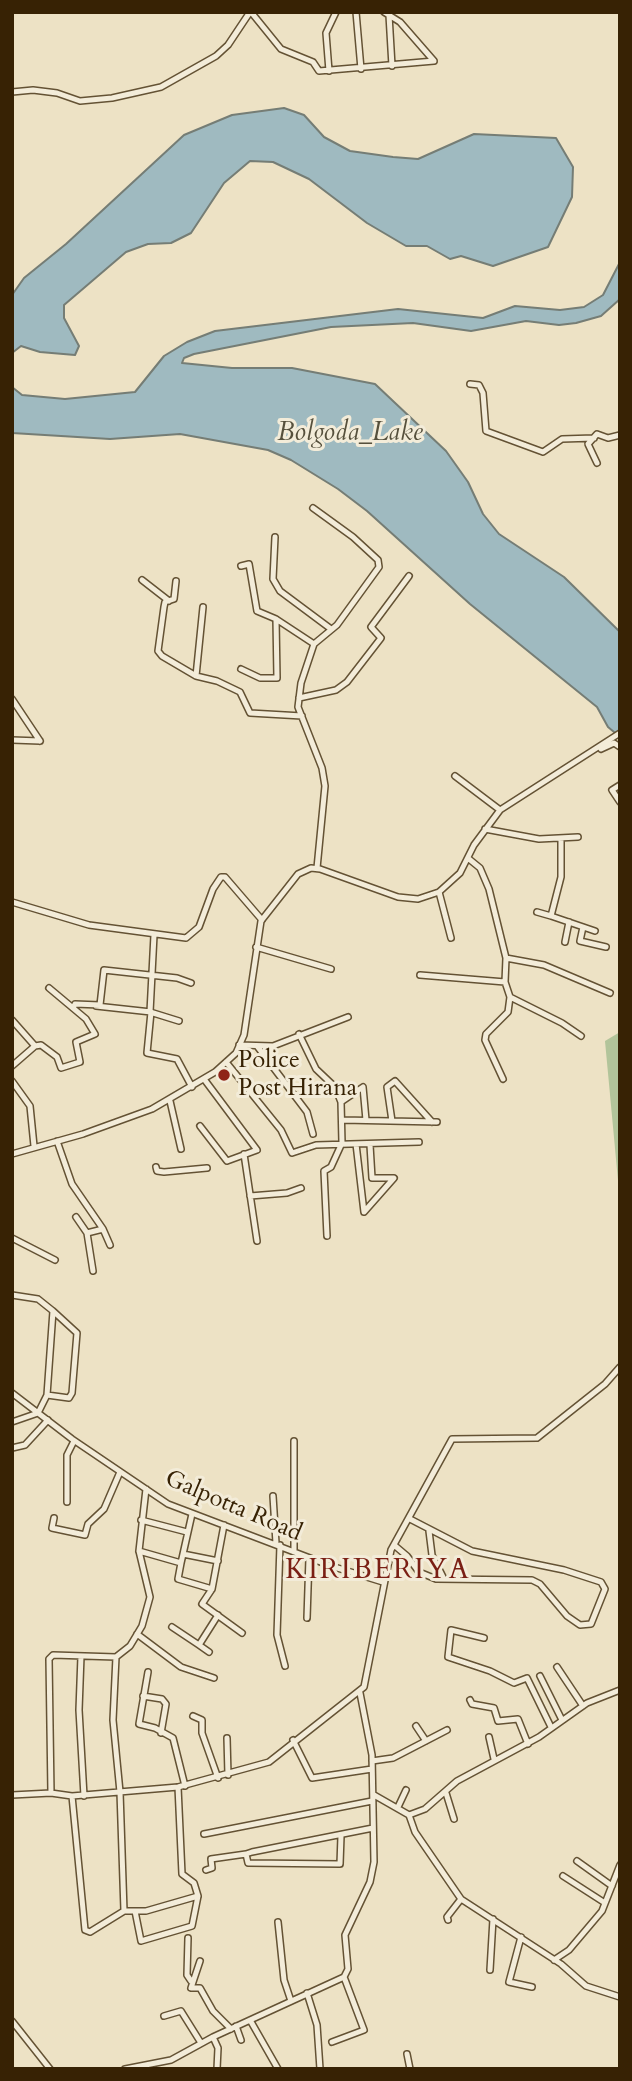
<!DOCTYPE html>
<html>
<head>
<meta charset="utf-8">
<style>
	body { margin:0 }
	#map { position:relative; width:632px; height:2081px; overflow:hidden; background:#ede2c5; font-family:Cardo,serif }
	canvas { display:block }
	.frame { position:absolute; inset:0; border:14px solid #372204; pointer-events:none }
</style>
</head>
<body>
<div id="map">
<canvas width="632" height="2081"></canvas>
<div class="frame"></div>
</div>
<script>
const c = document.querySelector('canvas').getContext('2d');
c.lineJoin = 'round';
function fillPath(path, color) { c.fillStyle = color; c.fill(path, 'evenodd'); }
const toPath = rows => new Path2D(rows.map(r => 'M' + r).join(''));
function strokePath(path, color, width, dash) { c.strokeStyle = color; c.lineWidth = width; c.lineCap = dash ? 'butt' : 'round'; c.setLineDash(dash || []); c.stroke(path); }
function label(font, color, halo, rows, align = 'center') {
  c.font = font + ' Cardo,serif'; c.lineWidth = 6; c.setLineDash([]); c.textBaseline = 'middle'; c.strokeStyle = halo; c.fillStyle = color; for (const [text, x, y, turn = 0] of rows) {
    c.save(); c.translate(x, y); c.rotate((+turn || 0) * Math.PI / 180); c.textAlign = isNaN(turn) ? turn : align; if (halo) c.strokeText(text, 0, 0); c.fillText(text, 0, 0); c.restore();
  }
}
fillPath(toPath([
	[620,1032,620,1202,605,1041]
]), '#b2c49a');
const water = toPath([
	[284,108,304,115,324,137,350,151,393,157,418,159,474,134,556,138,573,167,572,197,548,247,493,266,461,256,450,259,427,246,406,246,367,223,309,179,273,162,250,161,224,183,191,233,171,243,148,244,126,252,64,305,64,318,79,346,75,355,40,352,21,346,12,353,12,295,24,278,66,244,184,135,232,115,284,108],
	[620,262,620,299,601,316,576,323,559,325,526,321,471,331,413,323,331,327,194,354,184,358,182,363,232,368,292,368,375,384,446,451,468,482,483,514,499,534,564,577,620,632,620,737,608,727,597,707,470,604,367,511,338,489,291,460,268,450,180,434,110,439,12,433,12,387,22,395,65,399,135,392,164,356,187,342,215,331,398,309,483,318,515,306,560,310,584,307,603,295,620,262]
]);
fillPath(water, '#9fbac0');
strokePath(water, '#757d75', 2);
const minor = toPath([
	[251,12,281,49,313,62,319,71,434,61,400,22,384,12],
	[356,12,361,69],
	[389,15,392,66],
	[329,71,326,33,336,12],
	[12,92,33,90,57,93,80,101,112,98,161,87,216,56,228,45,250,12],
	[470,384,479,385,483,393,486,431,543,452,562,439,594,438],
	[597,463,588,444,597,434,608,438,620,435],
	[313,508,353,537,378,560,379,567,337,625,314,644,301,683,298,707,322,768,325,786,317,868],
	[275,537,273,579,280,591,331,629],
	[241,566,249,564,257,611,276,619],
	[142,580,169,601],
	[176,581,174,599,165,602,164,607,158,651,162,656,196,676,217,681,240,692,250,713,302,716],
	[241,669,260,678,277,678,276,619,314,644],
	[196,676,203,607],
	[299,698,336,690,347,682,381,638,371,627,409,576],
	[12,699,40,741],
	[12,740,40,741],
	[601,749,614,743,620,747],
	[455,776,500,810],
	[620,785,612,790,620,802],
	[485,829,539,839,578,837],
	[469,859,480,868,489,889,506,958,505,982,510,997,562,1023,581,1036],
	[439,892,451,938],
	[12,902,89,925,186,938,199,927,213,889,221,877,225,877,262,920],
	[537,912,551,916,561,877,561,839],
	[551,916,595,931],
	[583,927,580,941,606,947],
	[154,935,150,1012,179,1021],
	[565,942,569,922],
	[256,947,331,969],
	[506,958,544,965,610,993],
	[420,975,505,982],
	[96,1006,151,1012,147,1053,177,1059,192,1087],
	[73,1008,75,1004,100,1005,104,970,177,978,191,983],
	[12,1020,35,1046],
	[299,1034,316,1069,335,1087,341,1102,342,1143,331,1167,324,1171,327,1236],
	[239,1045,273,1046,348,1017],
	[257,1046,307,1112,313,1134],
	[226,1062,281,1130,292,1153,316,1145,419,1142],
	[12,1066,35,1046,41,1045,57,1057,61,1068,80,1062,76,1042,95,1034,86,1019,49,988],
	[503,1079,485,1040,486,1034,508,1012,510,997],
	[12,1081,30,1106,34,1146],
	[170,1101,181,1149],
	[341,1102,363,1087,366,1120],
	[343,1120,437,1122],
	[392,1121,387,1087,395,1081,432,1122],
	[200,1126,227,1161,257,1150,204,1079],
	[57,1141,72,1184,103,1229],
	[356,1144,364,1212,394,1178,372,1178,370,1145],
	[12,1154,83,1134,152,1109,215,1072,236,1053,244,1035,261,921,298,874,311,868,320,869,398,897,418,899,439,892,460,873,474,845,500,810,620,733],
	[244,1154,257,1241],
	[156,1167,157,1171,164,1172,207,1168],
	[250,1196,287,1193,301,1188],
	[76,1217,87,1233,93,1271],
	[87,1233,103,1229,110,1245],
	[12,1238,55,1260],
	[12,1295,38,1299,53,1311],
	[12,1393,72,1439,168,1504,331,1566,383,1582],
	[12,1422,38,1413,47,1395,69,1398,72,1393,77,1333,53,1311,47,1395],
	[294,1441,294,1552],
	[12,1448,25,1445,48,1420],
	[273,1496,276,1543],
	[67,1502,67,1455,74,1441],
	[54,1518,52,1528,85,1535,88,1524,104,1509,120,1472],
	[141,1520,187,1532],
	[224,1525,212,1589,202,1604,242,1633],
	[429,1531,432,1555,444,1579],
	[280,1545,277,1635,285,1666],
	[394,1545,407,1556,419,1572,436,1579,532,1580,540,1584,567,1616,580,1625,591,1624,605,1589,601,1582,564,1570,472,1551,410,1519],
	[139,1551,181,1563,178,1579,212,1589],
	[183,1554,218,1561],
	[181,1563,192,1514],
	[307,1618,309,1558],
	[172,1627,199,1645],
	[137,1634,181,1667,214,1678],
	[484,1638,451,1630,448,1657,490,1671,514,1683,527,1678,551,1727],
	[209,1652,199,1645,218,1615],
	[81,1656,79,1710,84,1796],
	[116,1657,130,1646,142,1626,150,1597,139,1551,146,1489],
	[557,1667,583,1706],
	[148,1672,139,1724,155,1728,173,1738,185,1786],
	[540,1676,562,1720],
	[143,1696,162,1699,166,1704,161,1733],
	[470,1700,472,1704,494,1708,498,1721,518,1719,528,1744],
	[193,1716,202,1720,202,1733,218,1778],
	[416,1726,426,1741],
	[489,1737,494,1759],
	[227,1738,228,1775],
	[293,1740,312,1778,372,1769],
	[372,1761,393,1758,447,1730],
	[51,1793,49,1659,53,1655,116,1657,113,1720,120,1792,124,1911,146,1911,198,1896],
	[446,1793,454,1819],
	[12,1795,51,1793,72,1796,178,1787,269,1762,364,1687,391,1550,452,1439,537,1438,605,1384,620,1367],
	[374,1795,409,1815,415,1832,461,1899,561,1964,586,1986,620,1997],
	[72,1796,85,1930,90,1932,124,1911],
	[398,1807,406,1790],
	[409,1815,425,1809,457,1781,539,1737,587,1703,620,1690],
	[204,1834,372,1801],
	[341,1836,340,1864,248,1863,246,1854,252,1852,373,1828],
	[577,1861,612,1886],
	[206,1870,212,1868,211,1859,246,1854],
	[563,1876,605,1903],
	[135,1911,141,1941,192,1926,198,1896,194,1883,182,1874,178,1787],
	[448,1920,447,1917,461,1899],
	[278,1922,284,1980,291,2001],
	[521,1937,509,1982,532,1987],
	[188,1938,187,1975,191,1981],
	[554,1960,569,1950,602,1911,620,1865],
	[200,1961,191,1988,200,1988,213,2011,231,2029],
	[490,1970,493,1919],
	[307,1993,317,2025,320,2069],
	[164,2016,181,2011,201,2043],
	[250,2020,278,2069],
	[12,2021,50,2069],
	[236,2026,241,2040],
	[213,2037,218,2048,217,2069],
	[332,2042,364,2030,344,1977],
	[407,2054,410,2069],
	[125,2069,171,2060,213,2037,344,1977,348,1969,345,1935,370,1882,374,1862,372,1755,360,1693]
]);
strokePath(minor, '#645234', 8);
strokePath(minor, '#f3ecd9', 5);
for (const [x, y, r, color] of [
	[224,1075,7,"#8f2418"]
]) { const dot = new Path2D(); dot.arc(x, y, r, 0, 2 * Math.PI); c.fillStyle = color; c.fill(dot); strokePath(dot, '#f3ecd9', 2.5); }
label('24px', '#372204', '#f3ecd9', [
	["Police",238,1061],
	["Post Hirana",238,1089]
], 'left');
label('24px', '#372204', '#f3ecd9', [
	["Galpotta Road",233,1507,23]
]);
label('italic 26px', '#56503c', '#f3ecd9', [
	["Bolgoda_Lake",350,434]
]);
c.letterSpacing = '2px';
label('28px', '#7a1f14', '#f3ecd9', [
	["KIRIBERIYA",378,1572]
]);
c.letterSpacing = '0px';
</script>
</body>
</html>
